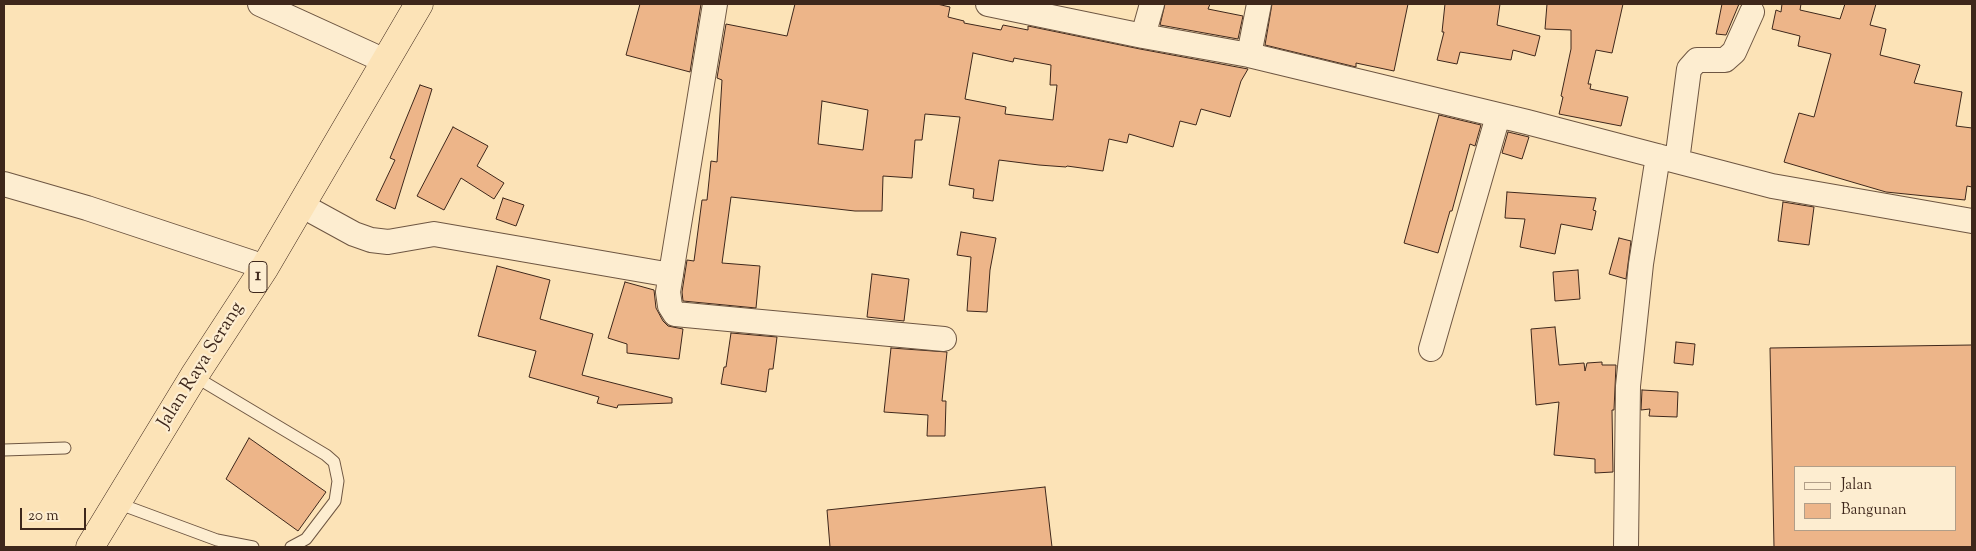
<!DOCTYPE html>
<html>
<head>
<meta charset="utf-8">
<style>
	body { margin:0 }
	#map { position:relative; width:1976px; height:551px; overflow:hidden; background:#fce3b7; font-family:"Sorts Mill Goudy",serif }
	canvas { display:block }
	.frame { position:absolute; inset:0; border:5px solid #3e271b; pointer-events:none }
	.legend { position:absolute; left:1794px; top:466px; width:162px; height:65px; box-sizing:border-box; background:#fdedd0; border:1px solid #b19e88; margin:0; padding:6px 9px; list-style:none; font-size:15px; color:#3e271b }
	.legend li { display:flex; align-items:center; gap:10px; height:25px }
	.legend b { width:25px; border:1px solid #b19e88 }
	.scale { position:absolute; left:20px; top:508px; width:66px; height:22px; box-sizing:border-box; border:2px solid #3e271b; border-top:0; padding-left:6px; font-size:15px; line-height:18px; white-space:nowrap; color:#3e271b; -webkit-text-stroke:4px #fdedd0; paint-order:stroke }
</style>
</head>
<body>
<div id="map">
<canvas width="1976" height="551"></canvas>
<div class="frame"></div>
<ul class="legend">
<li><b style="height:6px;background:#fdedd0"></b>Jalan</li>
<li><b style="height:14px;background:#edb589"></b>Bangunan</li>
</ul>
<div class="scale">20 m</div>
</div>
<script>
const c = document.querySelector('canvas').getContext('2d');
c.lineJoin = 'round';
function fillPath(path, color) { c.fillStyle = color; c.fill(path, 'evenodd'); }
const toPath = rows => new Path2D(rows.map(r => 'M' + r).join(''));
function strokePath(path, color, width, dash) { c.strokeStyle = color; c.lineWidth = width; c.lineCap = dash ? 'butt' : 'round'; c.setLineDash(dash || []); c.stroke(path); }
function label(font, color, halo, rows, align = 'center') {
  c.font = font + ' "Sorts Mill Goudy",serif'; c.lineWidth = 4.5; c.setLineDash([]); c.textBaseline = 'middle'; c.strokeStyle = halo; c.fillStyle = color; for (const [text, x, y, turn = 0] of rows) {
    c.save(); c.translate(x, y); c.rotate((+turn || 0) * Math.PI / 180); c.textAlign = isNaN(turn) ? turn : align; if (halo) c.strokeText(text, 0, 0); c.fillText(text, 0, 0); c.restore();
  }
}
const building = toPath([
	[640,4,701,4,690,72,626,55,640,4],
	[795,4,937,4,950,7,948,17,964,21,964,23,1001,30,1003,25,1028,30,1028,26,1140,49,1248,69,1241,81,1230,117,1201,109,1196,125,1180,121,1173,147,1129,134,1127,143,1109,139,1103,171,1067,166,1066,167,1039,165,999,160,993,201,973,198,974,189,949,185,960,117,925,114,922,140,915,140,912,178,883,176,882,211,855,211,731,197,722,263,760,266,756,308,683,301,682,292,687,260,694,261,702,200,707,200,711,161,717,162,722,80,717,78,726,24,787,36,795,4],
	[973,53,1013,62,1014,58,1051,65,1050,85,1057,85,1053,120,1005,114,1006,107,965,99,973,53],
	[822,101,868,110,863,150,818,144,822,101],
	[1165,4,1210,4,1208,9,1243,16,1238,39,1160,25,1165,4],
	[1272,4,1408,4,1394,71,1356,63,1356,67,1265,45,1272,4],
	[1445,4,1500,4,1497,25,1540,36,1535,56,1513,50,1511,60,1460,52,1457,64,1437,60,1444,32,1442,32,1445,4],
	[1547,4,1623,4,1612,53,1596,50,1588,84,1591,84,1590,89,1628,97,1621,126,1559,114,1563,97,1561,96,1571,49,1571,30,1545,29,1547,4],
	[1722,4,1739,4,1726,35,1716,34,1722,4],
	[1782,4,1801,4,1800,10,1840,19,1845,4,1876,4,1870,25,1886,29,1880,55,1920,65,1914,83,1962,92,1956,126,1972,128,1972,187,1967,186,1965,200,1886,192,1784,162,1799,113,1814,117,1831,54,1798,46,1800,36,1772,29,1776,10,1781,12,1782,4],
	[420,85,432,89,395,209,376,200,395,160,390,158,420,85],
	[1439,115,1481,125,1475,146,1470,144,1452,211,1450,211,1438,253,1404,243,1439,115],
	[453,127,488,146,477,166,504,183,494,199,461,178,444,210,417,196,453,127],
	[1508,132,1529,137,1522,159,1502,153,1508,132],
	[1507,192,1596,198,1593,210,1596,211,1592,230,1561,224,1555,254,1520,247,1525,219,1505,218,1507,192],
	[503,198,524,205,516,226,496,219,503,198],
	[1783,202,1814,207,1809,245,1778,241,1783,202],
	[961,232,996,238,990,270,987,312,967,311,971,257,957,255,961,232],
	[1619,238,1631,241,1626,279,1609,274,1619,238],
	[497,266,550,280,540,319,593,334,582,375,672,398,672,403,618,405,617,408,597,403,599,397,529,377,536,351,478,336,497,266],
	[1578,270,1580,299,1555,301,1553,272,1578,270],
	[872,274,909,279,904,321,867,317,872,274],
	[625,282,654,290,656,308,663,321,668,326,683,329,679,359,627,353,627,344,608,338,625,282],
	[1555,327,1559,365,1584,363,1585,371,1587,363,1602,362,1602,365,1616,365,1614,410,1612,410,1613,472,1595,473,1595,459,1554,455,1559,402,1536,405,1531,329,1555,327],
	[731,333,777,337,773,369,769,369,766,392,721,384,724,367,726,367,731,333],
	[1676,342,1695,344,1693,365,1674,363,1676,342],
	[1972,345,1972,547,1774,547,1770,348,1972,345],
	[1795,467,1955,467,1955,530,1795,530,1795,467],
	[891,348,947,352,942,401,946,401,945,436,927,436,928,415,884,412,891,348],
	[1642,390,1678,392,1677,417,1649,416,1650,409,1641,410,1642,390],
	[249,438,326,492,298,531,226,479,249,438],
	[1045,487,1052,547,830,547,827,510,1045,487]
]);
fillPath(building, '#edb589');
strokePath(building, '#3e271b', 1);
const service = toPath([
	[194,376,326,455,334,462,338,481,335,501,306,539,291,547],
	[4,450,65,448],
	[117,503,217,540,253,547]
]);
const minor = toPath([
	[260,4,385,61],
	[715,4,668,292,670,306,675,314,944,339],
	[988,4,1143,36,1249,55,1527,122,1772,186,1972,221],
	[1143,36,1152,4],
	[1249,55,1259,4],
	[1677,161,1689,69,1697,60,1725,60,1734,52,1752,12],
	[4,184,87,208,265,267],
	[301,205,354,234,371,240,388,242,434,234,671,275],
	[1431,349,1498,116],
	[1626,547,1628,386,1641,264,1658,156]
]);
const trunk = toPath([
	[90,547,194,376,265,267,419,4]
]);
strokePath(service, '#6e5642', 13);
strokePath(minor, '#6e5642', 26);
strokePath(trunk, '#3e271b', 29);
strokePath(service, '#fdedd0', 11);
strokePath(minor, '#fdedd0', 24);
strokePath(trunk, '#fce3b7', 28);
for (const [x, y, w] of [
	[258,277,18]
]) { const box = new Path2D(); box.roundRect(x - w / 2, y - 15.5, w, 31, 4); c.fillStyle = '#fdedd0'; c.fill(box); strokePath(box, '#3e271b', 1); }
label('bold 18px', '#3e271b', null, [
	["1",258,277]
]);
label('19px', '#3e271b', '#fdedd0', [
	["Jalan Raya Serang",202,366,-58]
]);
</script>
</body>
</html>
